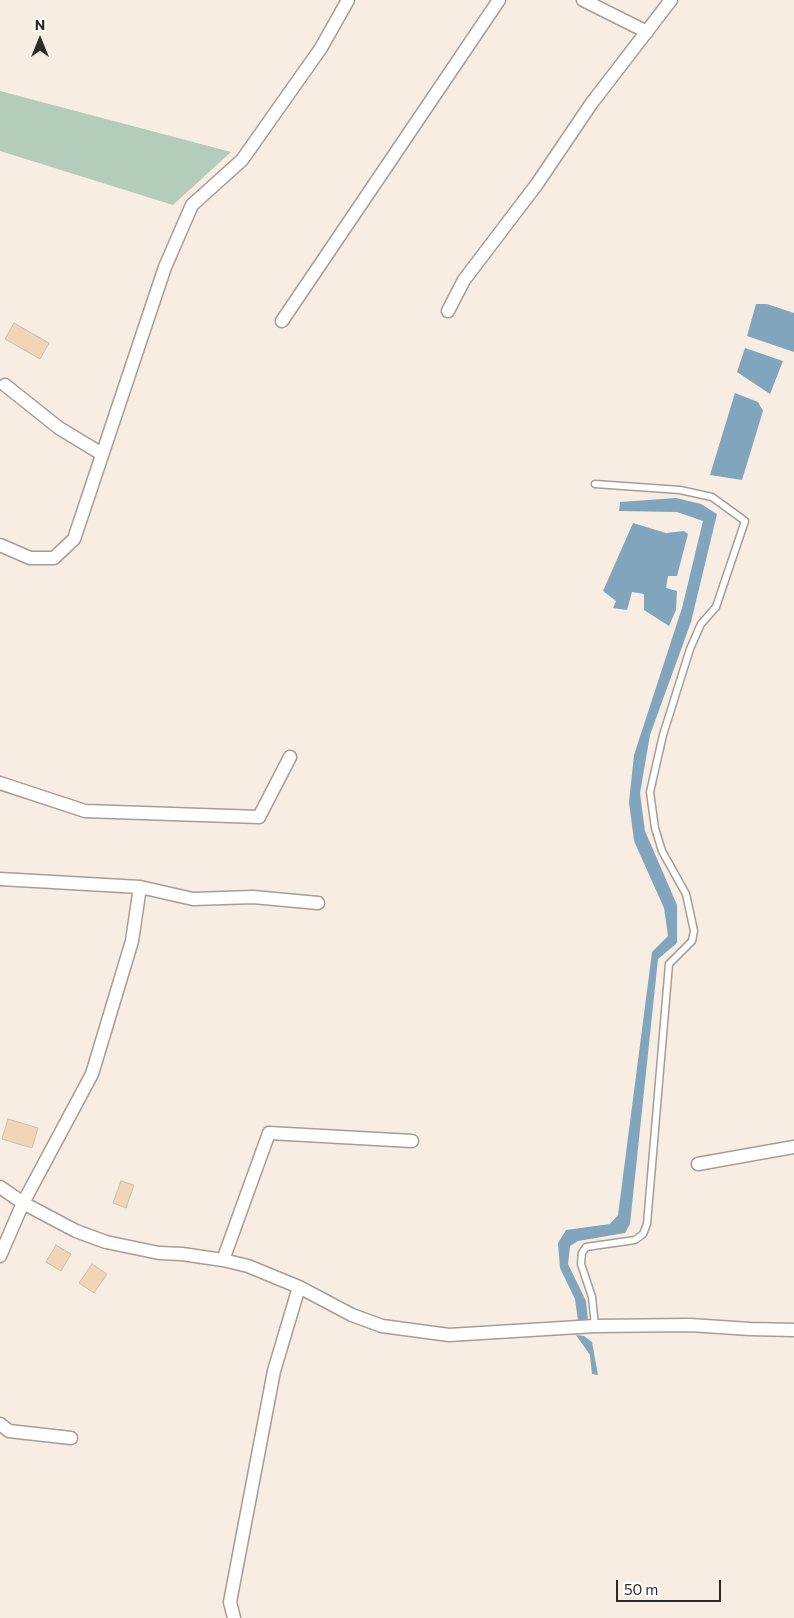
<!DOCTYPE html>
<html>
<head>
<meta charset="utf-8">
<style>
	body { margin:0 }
	#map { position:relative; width:794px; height:1618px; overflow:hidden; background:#f8ede2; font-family:Commissioner,sans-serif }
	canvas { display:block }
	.north { position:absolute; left:15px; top:15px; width:50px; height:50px; -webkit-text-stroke:4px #fff; paint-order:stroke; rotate:0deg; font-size:14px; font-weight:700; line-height:20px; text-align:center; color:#2d2925 }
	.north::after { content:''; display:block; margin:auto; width:18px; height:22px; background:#2d2925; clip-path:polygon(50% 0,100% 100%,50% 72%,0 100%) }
	.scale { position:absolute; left:616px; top:1580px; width:105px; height:22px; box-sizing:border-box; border:2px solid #2d2925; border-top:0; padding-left:6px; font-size:15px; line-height:18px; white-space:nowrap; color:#2d2925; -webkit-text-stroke:4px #fff; paint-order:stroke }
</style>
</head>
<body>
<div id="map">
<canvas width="794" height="1618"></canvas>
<div class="north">N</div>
<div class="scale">50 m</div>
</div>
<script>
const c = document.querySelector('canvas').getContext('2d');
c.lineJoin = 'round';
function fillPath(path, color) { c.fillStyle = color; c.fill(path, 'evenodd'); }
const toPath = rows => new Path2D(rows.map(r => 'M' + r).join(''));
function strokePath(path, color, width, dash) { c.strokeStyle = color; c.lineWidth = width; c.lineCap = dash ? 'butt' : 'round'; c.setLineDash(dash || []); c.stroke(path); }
fillPath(toPath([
	[0,91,231,152,173,205,0,151]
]), '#b4ccba');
fillPath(toPath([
	[756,304,767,304,794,313,794,352,747,336],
	[745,348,783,361,770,394,737,372],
	[735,393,758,402,763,411,742,480,710,475],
	[676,498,701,504,717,514,691,622,650,735,640,793,645,831,677,905,677,943,658,959,630,1224,625,1233,578,1241,570,1246,568,1264,586,1301,588,1320,578,1321,575,1299,560,1268,558,1243,566,1230,610,1224,618,1215,652,952,668,936,664,908,634,841,629,802,634,755,682,608,703,521,677,512,619,511,620,502],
	[633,523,666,533,684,531,688,534,677,576,668,576,666,588,677,591,676,610,669,626,644,610,644,594,632,592,627,610,613,608,616,601,603,591],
	[576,1335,584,1336,592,1342,598,1375,592,1374,590,1355]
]), '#81a5bc');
const building = toPath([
	[14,323,49,343,40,359,5,339,14,323],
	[8,1119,38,1128,32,1148,2,1139,8,1119],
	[121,1181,134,1185,126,1208,113,1203,121,1181],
	[56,1245,71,1254,61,1271,46,1262,56,1245],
	[92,1264,107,1274,94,1293,79,1283,92,1264]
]);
fillPath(building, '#f1d5b5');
strokePath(building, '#c8beb4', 1);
const lane = toPath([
	[595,484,680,490,712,497,745,521,716,607,701,624,690,649,663,735,650,792,655,828,662,851,686,894,694,931,692,941,669,964,647,1224,643,1234,635,1240,586,1247,582,1253,581,1264,592,1297,595,1326]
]);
const street = toPath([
	[583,0,647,32],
	[448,311,464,280,537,184,591,104,671,0],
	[282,321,499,0],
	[5,385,59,428,102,454],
	[0,545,30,558,54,558,74,539,165,267,192,205,242,160,321,48,348,0],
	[0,783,85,811,259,817,290,757],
	[0,879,140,887,193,899,253,897,318,903],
	[698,1164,794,1147],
	[0,1187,23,1203,76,1231,106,1242,159,1253,182,1254,223,1260,248,1266,299,1287,352,1315,382,1326,449,1335,595,1326,690,1325,750,1329,794,1330],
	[0,1256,23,1203,92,1074,132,941,140,887],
	[223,1260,269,1133,412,1141],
	[0,1424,9,1431,71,1438],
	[234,1618,230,1602,274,1371,299,1287]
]);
strokePath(lane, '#a69d93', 9);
strokePath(street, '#a69d93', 15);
strokePath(lane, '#fff', 6);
strokePath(street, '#fff', 12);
</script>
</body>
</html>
